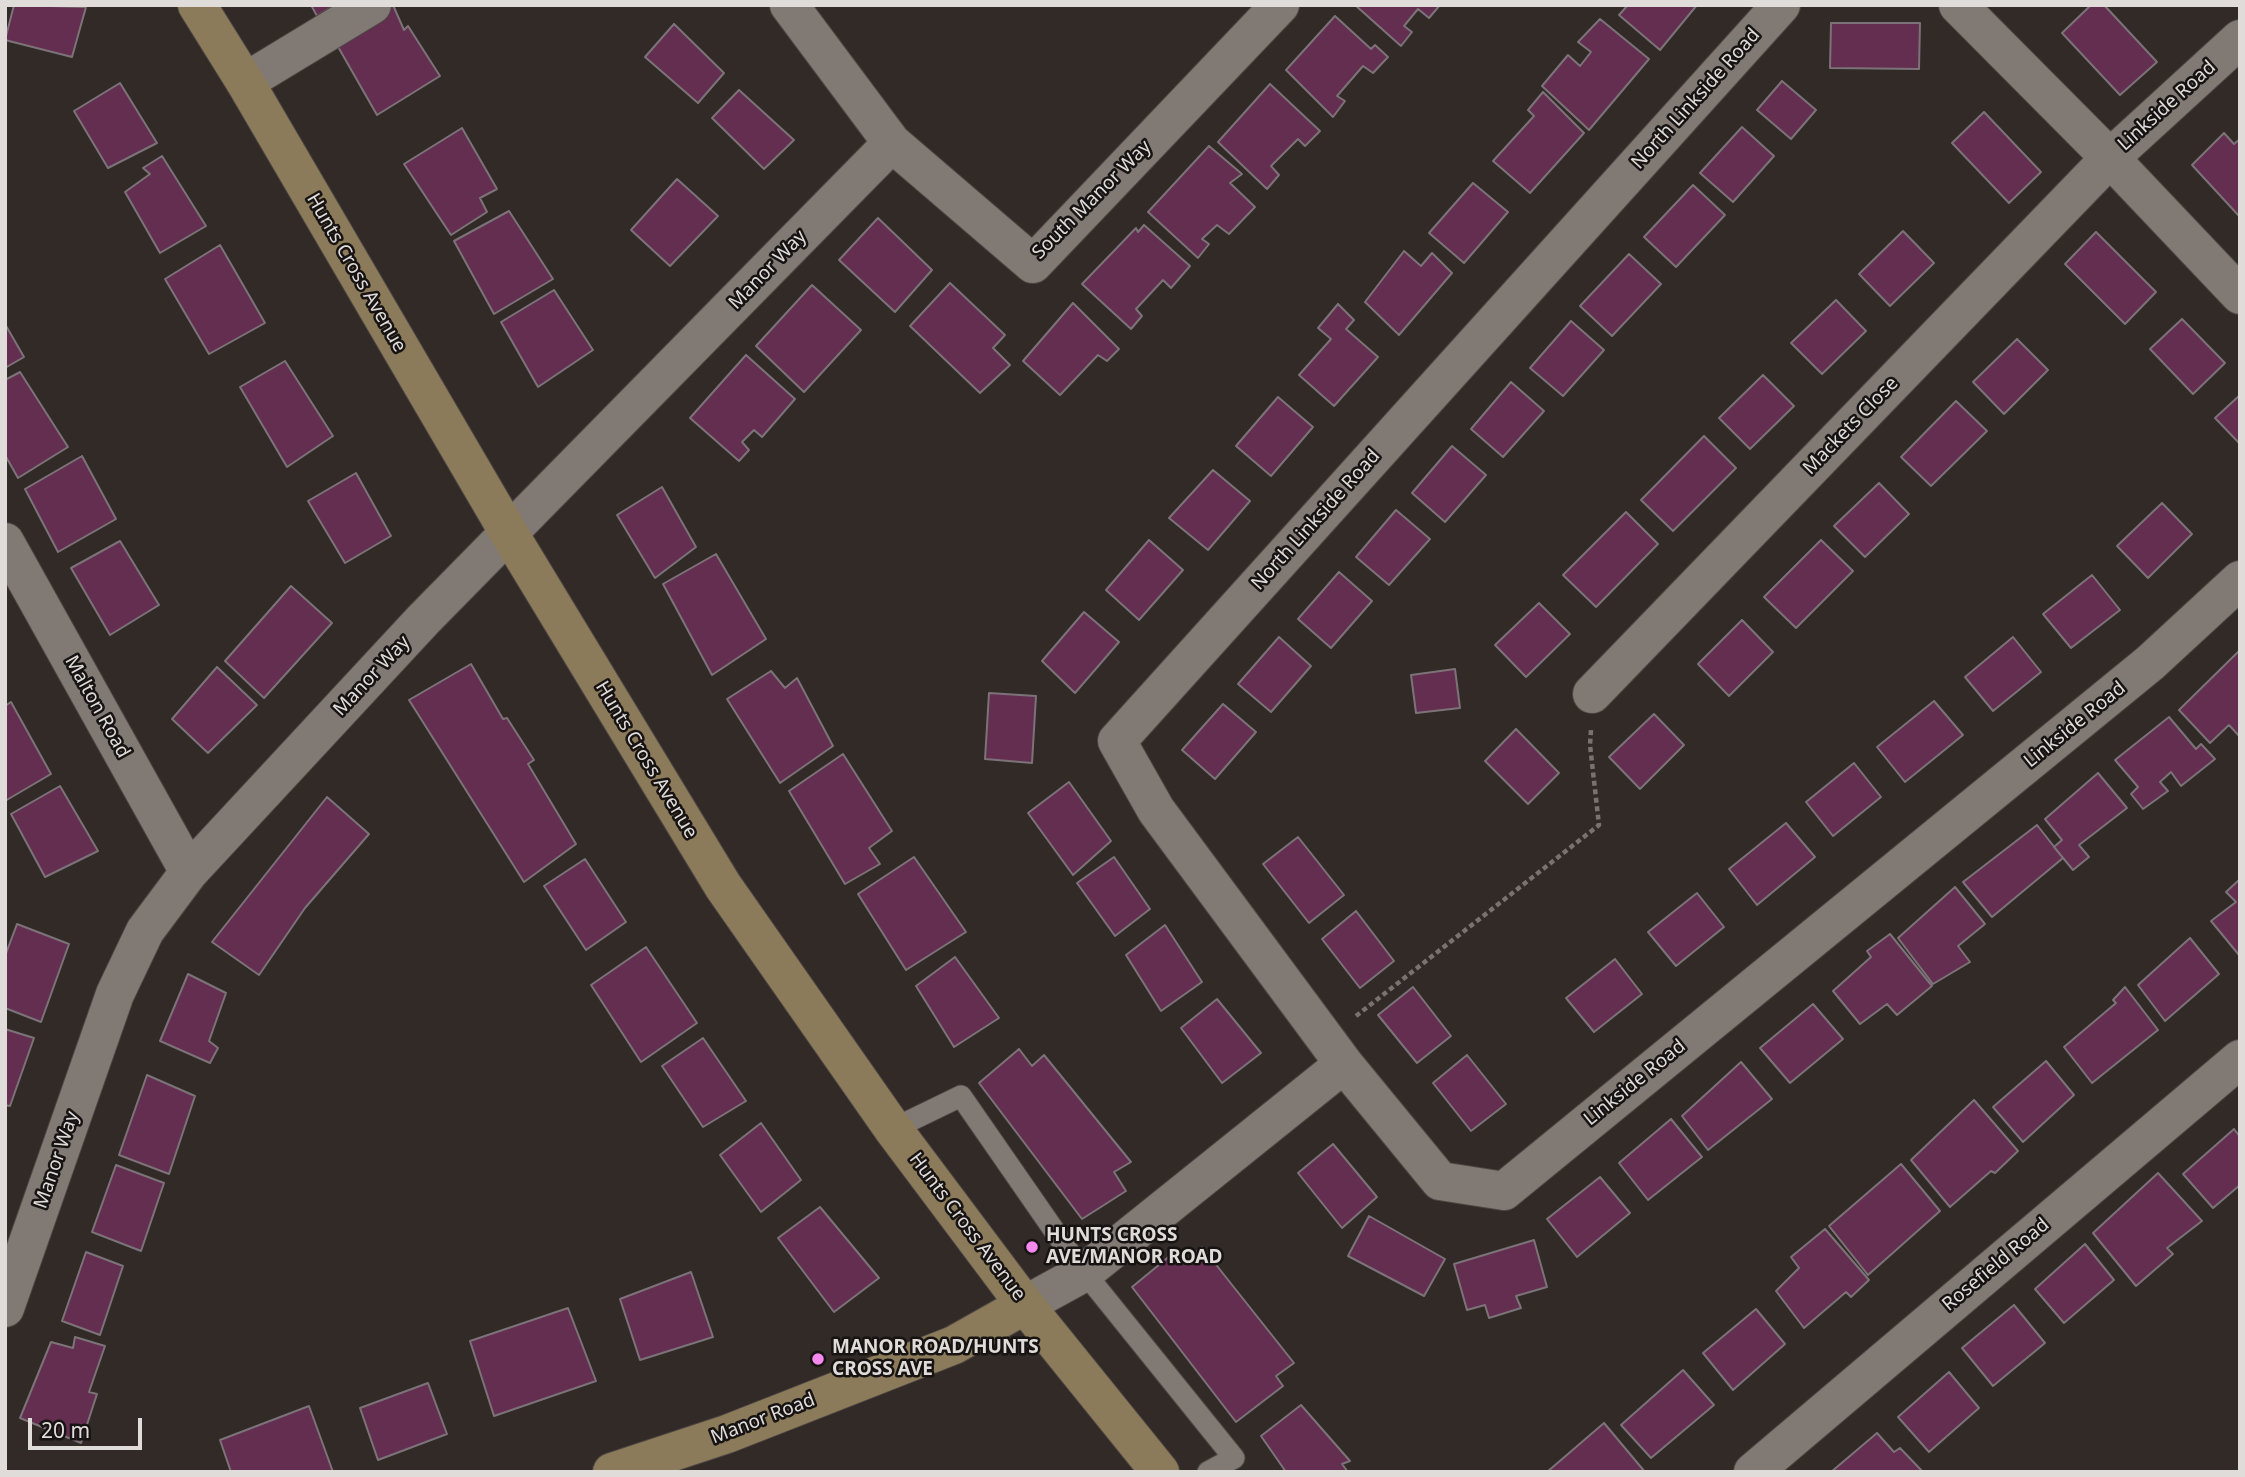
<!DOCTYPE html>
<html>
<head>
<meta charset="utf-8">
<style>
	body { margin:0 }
	#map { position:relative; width:2245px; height:1477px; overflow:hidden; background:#312a26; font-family:"Noto Sans",sans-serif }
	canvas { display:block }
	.frame { position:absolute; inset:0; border:7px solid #e0dcd9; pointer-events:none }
	.scale { position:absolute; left:28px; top:1418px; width:114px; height:32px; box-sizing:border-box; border:4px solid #e0dcd9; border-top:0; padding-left:9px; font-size:21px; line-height:24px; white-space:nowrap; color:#e0dcd9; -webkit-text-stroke:5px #161312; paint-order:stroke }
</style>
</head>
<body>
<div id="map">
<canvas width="2245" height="1477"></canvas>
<div class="frame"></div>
<div class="scale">20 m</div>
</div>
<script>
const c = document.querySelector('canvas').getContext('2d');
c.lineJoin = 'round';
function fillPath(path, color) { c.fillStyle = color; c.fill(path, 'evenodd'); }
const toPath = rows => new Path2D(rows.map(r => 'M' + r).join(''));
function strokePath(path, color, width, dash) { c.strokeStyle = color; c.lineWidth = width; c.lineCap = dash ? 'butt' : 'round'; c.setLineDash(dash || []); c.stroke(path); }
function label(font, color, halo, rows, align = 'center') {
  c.font = font + ' "Noto Sans",sans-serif'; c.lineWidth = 5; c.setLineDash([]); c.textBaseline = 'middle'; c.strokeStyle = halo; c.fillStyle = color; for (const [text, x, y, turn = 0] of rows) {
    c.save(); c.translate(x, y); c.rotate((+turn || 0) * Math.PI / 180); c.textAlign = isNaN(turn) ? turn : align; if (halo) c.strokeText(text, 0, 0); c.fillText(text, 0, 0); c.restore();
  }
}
const building = toPath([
	[14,5,86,7,72,57,5,40,14,5],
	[311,5,335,5,317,16,311,5],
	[386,5,393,5,404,30,408,26,440,76,377,115,333,38,386,5],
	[1355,5,1440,5,1429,18,1418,9,1404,26,1412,32,1401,46,1355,5],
	[1628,5,1697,5,1660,50,1619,15,1628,5],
	[2091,5,2104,5,2157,62,2120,95,2062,33,2091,5],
	[1335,16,1371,49,1375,45,1388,57,1373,73,1363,66,1337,96,1345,101,1333,117,1286,70,1335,16],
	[1600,19,1649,59,1589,130,1542,86,1568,55,1580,66,1591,52,1578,42,1600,19],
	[1831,23,1920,23,1919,69,1830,68,1831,23],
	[674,24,724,73,698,103,645,57,674,24],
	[1782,81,1816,110,1791,139,1757,110,1782,81],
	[120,83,157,143,108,168,74,111,120,83],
	[1270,84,1320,131,1305,146,1298,139,1271,166,1279,175,1267,189,1218,142,1270,84],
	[739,90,794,140,764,169,712,118,739,90],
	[1543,92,1584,133,1530,193,1493,161,1534,116,1528,110,1543,92],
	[1984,112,2041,172,2009,203,1952,143,1984,112],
	[1742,127,1774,156,1733,202,1700,173,1742,127],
	[462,128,497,189,480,198,487,212,451,235,404,164,462,128],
	[2224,133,2234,144,2240,139,2239,216,2192,165,2224,133],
	[1209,146,1242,174,1230,183,1255,207,1229,234,1217,225,1202,239,1209,244,1198,258,1148,212,1209,146],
	[162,156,206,226,160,253,125,192,150,174,143,168,162,156],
	[677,179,718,216,670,266,631,230,677,179],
	[1473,183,1508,212,1464,263,1429,233,1473,183],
	[1693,185,1725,215,1676,267,1644,237,1693,185],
	[509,211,553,279,494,314,454,241,509,211],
	[878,218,932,270,895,312,839,260,878,218],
	[1144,225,1190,266,1171,288,1163,280,1136,309,1142,316,1131,329,1082,284,1136,228,1138,232,1144,225],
	[1903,231,1934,263,1890,306,1859,274,1903,231],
	[2096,232,2156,292,2125,324,2065,264,2096,232],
	[220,245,265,323,209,354,165,279,220,245],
	[1404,251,1421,266,1432,253,1452,273,1399,335,1365,302,1404,251],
	[1629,254,1661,284,1612,336,1580,306,1629,254],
	[950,283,1005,335,993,348,1010,365,980,393,910,326,950,283],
	[812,285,861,330,804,392,756,346,812,285],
	[554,290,593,350,538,387,501,322,554,290],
	[1836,300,1866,331,1822,374,1791,343,1836,300],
	[1073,303,1119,349,1107,361,1098,355,1060,395,1023,361,1073,303],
	[1338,304,1354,320,1346,329,1378,357,1334,406,1299,375,1331,339,1318,328,1338,304],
	[2182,319,2225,363,2193,394,2150,349,2182,319],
	[1571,321,1604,350,1563,396,1530,368,1571,321],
	[5,324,24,357,5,368,5,324],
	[2017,339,2048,370,2004,414,1973,382,2017,339],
	[746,355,795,399,762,437,754,430,742,442,749,450,739,461,690,418,746,355],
	[285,361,333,436,287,467,240,387,285,361],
	[20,372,68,447,18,478,5,455,5,380,20,372],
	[1763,375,1794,406,1750,449,1719,418,1763,375],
	[1511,382,1544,411,1503,457,1471,429,1511,382],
	[2240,395,2240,444,2215,418,2240,395],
	[1278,397,1313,427,1271,476,1236,446,1278,397],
	[1956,401,1987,431,1931,486,1901,457,1956,401],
	[1704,436,1736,468,1673,531,1641,500,1704,436],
	[1452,446,1486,475,1445,522,1412,493,1452,446],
	[82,456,116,519,58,552,25,489,82,456],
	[1213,470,1250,501,1208,550,1169,518,1213,470],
	[356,473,391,536,345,563,308,501,356,473],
	[1879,483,1909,514,1865,557,1834,526,1879,483],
	[662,487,696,547,655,578,617,515,662,487],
	[2162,503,2192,534,2148,578,2117,546,2162,503],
	[1396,510,1430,539,1389,585,1356,557,1396,510],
	[1626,512,1658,544,1596,607,1563,575,1626,512],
	[1149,540,1183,570,1139,620,1106,590,1149,540],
	[1821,540,1853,571,1796,628,1764,597,1821,540],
	[120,541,159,605,110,635,71,568,120,541],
	[716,554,766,639,712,675,663,584,716,554],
	[1339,572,1372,601,1331,648,1298,619,1339,572],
	[2092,575,2120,610,2071,648,2043,614,2092,575],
	[291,586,332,623,264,698,225,661,291,586],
	[1539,603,1570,634,1526,677,1495,645,1539,603],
	[1084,612,1119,642,1075,693,1042,661,1084,612],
	[1742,620,1773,652,1729,696,1698,664,1742,620],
	[1279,637,1311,666,1271,712,1238,684,1279,637],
	[2013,637,2041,672,1993,711,1965,677,2013,637],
	[2240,650,2240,737,2229,725,2210,743,2179,710,2240,650],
	[471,664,503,719,507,718,534,760,528,764,576,844,524,882,409,700,471,664],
	[217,667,257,705,208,753,172,719,217,667],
	[1455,669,1460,708,1416,713,1411,675,1455,669],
	[771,671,785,688,797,678,833,746,780,783,727,699,771,671],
	[989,693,1036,696,1032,763,985,759,989,693],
	[1934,701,1963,735,1905,782,1877,747,1934,701],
	[11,702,51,774,5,801,5,706,11,702],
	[1223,704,1256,732,1215,779,1182,750,1223,704],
	[1654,714,1684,745,1640,789,1609,757,1654,714],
	[2169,717,2196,749,2201,744,2215,759,2181,786,2171,772,2160,782,2168,791,2143,809,2131,794,2138,787,2115,760,2169,717],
	[1516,729,1559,773,1528,804,1485,761,1516,729],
	[843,754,892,831,869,848,880,864,845,884,789,791,843,754],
	[1854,763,1881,797,1833,836,1806,802,1854,763],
	[2098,773,2127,808,2079,845,2089,857,2073,870,2054,847,2062,840,2045,819,2098,773],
	[1069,782,1111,841,1073,875,1028,813,1069,782],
	[60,786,98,851,45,877,11,814,60,786],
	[327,797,369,834,305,908,259,975,212,942,327,797],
	[1786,823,1815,857,1757,905,1729,869,1786,823],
	[2037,825,2063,858,1992,917,1963,882,2037,825],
	[1298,837,1344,895,1309,923,1263,864,1298,837],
	[914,857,966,932,906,970,858,894,914,857],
	[1114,857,1150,909,1115,936,1077,883,1114,857],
	[585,859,626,922,586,950,544,886,585,859],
	[2240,879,2240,954,2239,955,2211,921,2236,902,2226,892,2240,879],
	[1955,887,1985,924,1958,946,1970,962,1933,984,1898,938,1955,887],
	[1697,893,1724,927,1676,966,1648,932,1697,893],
	[1356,911,1394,961,1360,988,1322,939,1356,911],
	[17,924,69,944,41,1022,5,1008,5,956,17,924],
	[1165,925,1202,982,1161,1011,1126,955,1165,925],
	[1890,934,1932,986,1897,1015,1887,1004,1860,1024,1833,991,1871,957,1867,951,1890,934],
	[2190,938,2219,974,2165,1021,2138,985,2190,938],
	[646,947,697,1023,641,1062,591,985,646,947],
	[955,957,999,1018,954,1047,916,986,955,957],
	[1615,959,1642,994,1594,1032,1566,998,1615,959],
	[188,974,226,993,209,1041,218,1048,210,1063,160,1041,188,974],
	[1413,987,1451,1036,1417,1063,1378,1015,1413,987],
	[2125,987,2158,1030,2092,1083,2064,1047,2116,1003,2113,1000,2125,987],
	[1217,999,1261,1053,1222,1083,1181,1028,1217,999],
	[1813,1004,1843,1039,1790,1083,1760,1048,1813,1004],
	[5,1029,34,1038,10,1106,5,1105,5,1029],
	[703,1038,746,1101,703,1127,662,1066,703,1038],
	[1019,1049,1032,1066,1044,1055,1131,1162,1114,1172,1126,1191,1082,1219,979,1083,1019,1049],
	[1467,1055,1506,1104,1471,1131,1433,1083,1467,1055],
	[2046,1061,2074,1095,2023,1142,1993,1107,2046,1061],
	[1741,1062,1772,1099,1708,1150,1682,1116,1741,1062],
	[147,1075,195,1096,169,1174,119,1155,147,1075],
	[1974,1100,2018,1151,1995,1173,1991,1171,1950,1207,1911,1160,1974,1100],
	[1671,1119,1702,1157,1648,1200,1619,1163,1671,1119],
	[761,1123,801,1180,761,1212,720,1155,761,1123],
	[2234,1129,2240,1137,2240,1185,2213,1208,2183,1174,2234,1129],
	[1333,1144,1377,1197,1342,1228,1298,1173,1333,1144],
	[1901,1164,1940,1211,1868,1275,1829,1226,1901,1164],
	[116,1165,164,1183,141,1251,92,1232,116,1165],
	[2158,1173,2202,1221,2167,1248,2173,1254,2136,1286,2093,1233,2158,1173],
	[1600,1177,1630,1213,1577,1257,1547,1219,1600,1177],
	[820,1207,879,1278,834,1312,778,1238,820,1207],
	[1369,1216,1445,1259,1424,1296,1348,1256,1369,1216],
	[1825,1229,1869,1280,1851,1297,1846,1292,1804,1328,1776,1291,1799,1268,1791,1257,1825,1229],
	[1534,1240,1547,1287,1516,1296,1521,1308,1489,1318,1485,1305,1467,1310,1454,1264,1534,1240],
	[2085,1244,2114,1280,2064,1323,2035,1289,2085,1244],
	[1202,1247,1294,1363,1276,1376,1283,1386,1236,1422,1132,1287,1177,1250,1185,1262,1202,1247],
	[86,1252,123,1266,100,1335,62,1321,86,1252],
	[691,1272,713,1337,640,1360,620,1299,691,1272],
	[2014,1305,2045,1343,1993,1386,1962,1348,2014,1305],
	[568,1308,596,1381,494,1416,470,1341,568,1308],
	[1756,1309,1785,1344,1733,1390,1703,1353,1756,1309],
	[75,1337,105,1346,89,1392,97,1394,81,1443,20,1418,51,1342,73,1348,75,1337],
	[1683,1370,1714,1405,1651,1458,1621,1425,1683,1370],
	[1949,1372,1979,1408,1929,1452,1898,1417,1949,1372],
	[428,1383,447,1434,378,1460,360,1408,428,1383],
	[1301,1405,1350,1461,1342,1464,1348,1472,1286,1472,1261,1436,1301,1405],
	[309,1406,333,1472,231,1472,220,1440,309,1406],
	[1604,1423,1645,1472,1547,1472,1604,1423],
	[1877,1433,1894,1452,1900,1448,1923,1472,1831,1472,1877,1433]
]);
fillPath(building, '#642e51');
strokePath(building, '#7b7378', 2);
const lane = toPath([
	[893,1129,961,1096,1076,1262,1234,1458,1208,1472]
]);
const street = toPath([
	[789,5,892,143,1033,264,1280,5],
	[1781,5,1117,741,1156,810,1344,1064,1440,1181,1504,1191,2150,663,2240,580],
	[2240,39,2110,158,2240,295],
	[245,82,372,5],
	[5,542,189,872],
	[1592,694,2110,158,1958,5],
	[1025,1305,1085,1272,1344,1064],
	[5,1308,115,994,145,931,189,872,423,620,892,143],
	[1753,1472,2240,1059]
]);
const secondary = toPath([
	[197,5,245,82,510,535,723,886,893,1129,1025,1305,1160,1472],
	[612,1472,727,1434,954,1345,1025,1305]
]);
strokePath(lane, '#4d4744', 23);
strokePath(street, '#4d4744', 40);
strokePath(secondary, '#4d4744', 40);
strokePath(toPath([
	[1356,1016,1599,825,1590,745,1591,730]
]), '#79736f', 4.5, [5, 3.5]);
strokePath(lane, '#817974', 21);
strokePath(street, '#817974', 38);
strokePath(secondary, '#8c7b5a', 38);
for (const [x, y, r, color] of [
	[1032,1247,7,"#f589ee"],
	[818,1359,7,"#f589ee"]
]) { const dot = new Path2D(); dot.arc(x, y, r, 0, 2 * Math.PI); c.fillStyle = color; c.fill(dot); strokePath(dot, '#161312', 2.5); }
label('19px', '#e0dcd9', '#161312', [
	["North Linkside Road",1696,99,-48],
	["Linkside Road",2167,106,-42],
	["South Manor Way",1092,200,-45],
	["Manor Way",768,270,-46],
	["Hunts Cross Avenue",356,273,60],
	["Mackets Close",1851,426,-46],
	["North Linkside Road",1316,520,-48],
	["Manor Way",372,676,-47],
	["Malton Road",97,707,61],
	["Linkside Road",2075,725,-39],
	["Hunts Cross Avenue",646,760,59],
	["Linkside Road",1635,1083,-39],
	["Manor Way",57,1160,-71],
	["Hunts Cross Avenue",967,1227,53],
	["Rosefield Road",1996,1265,-40],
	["Manor Road",763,1419,-21]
]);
label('bold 19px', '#e0dcd9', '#161312', [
	["HUNTS CROSS",1046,1236],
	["AVE/MANOR ROAD",1046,1258],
	["MANOR ROAD/HUNTS",832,1348],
	["CROSS AVE",832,1370]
], 'left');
</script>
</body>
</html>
